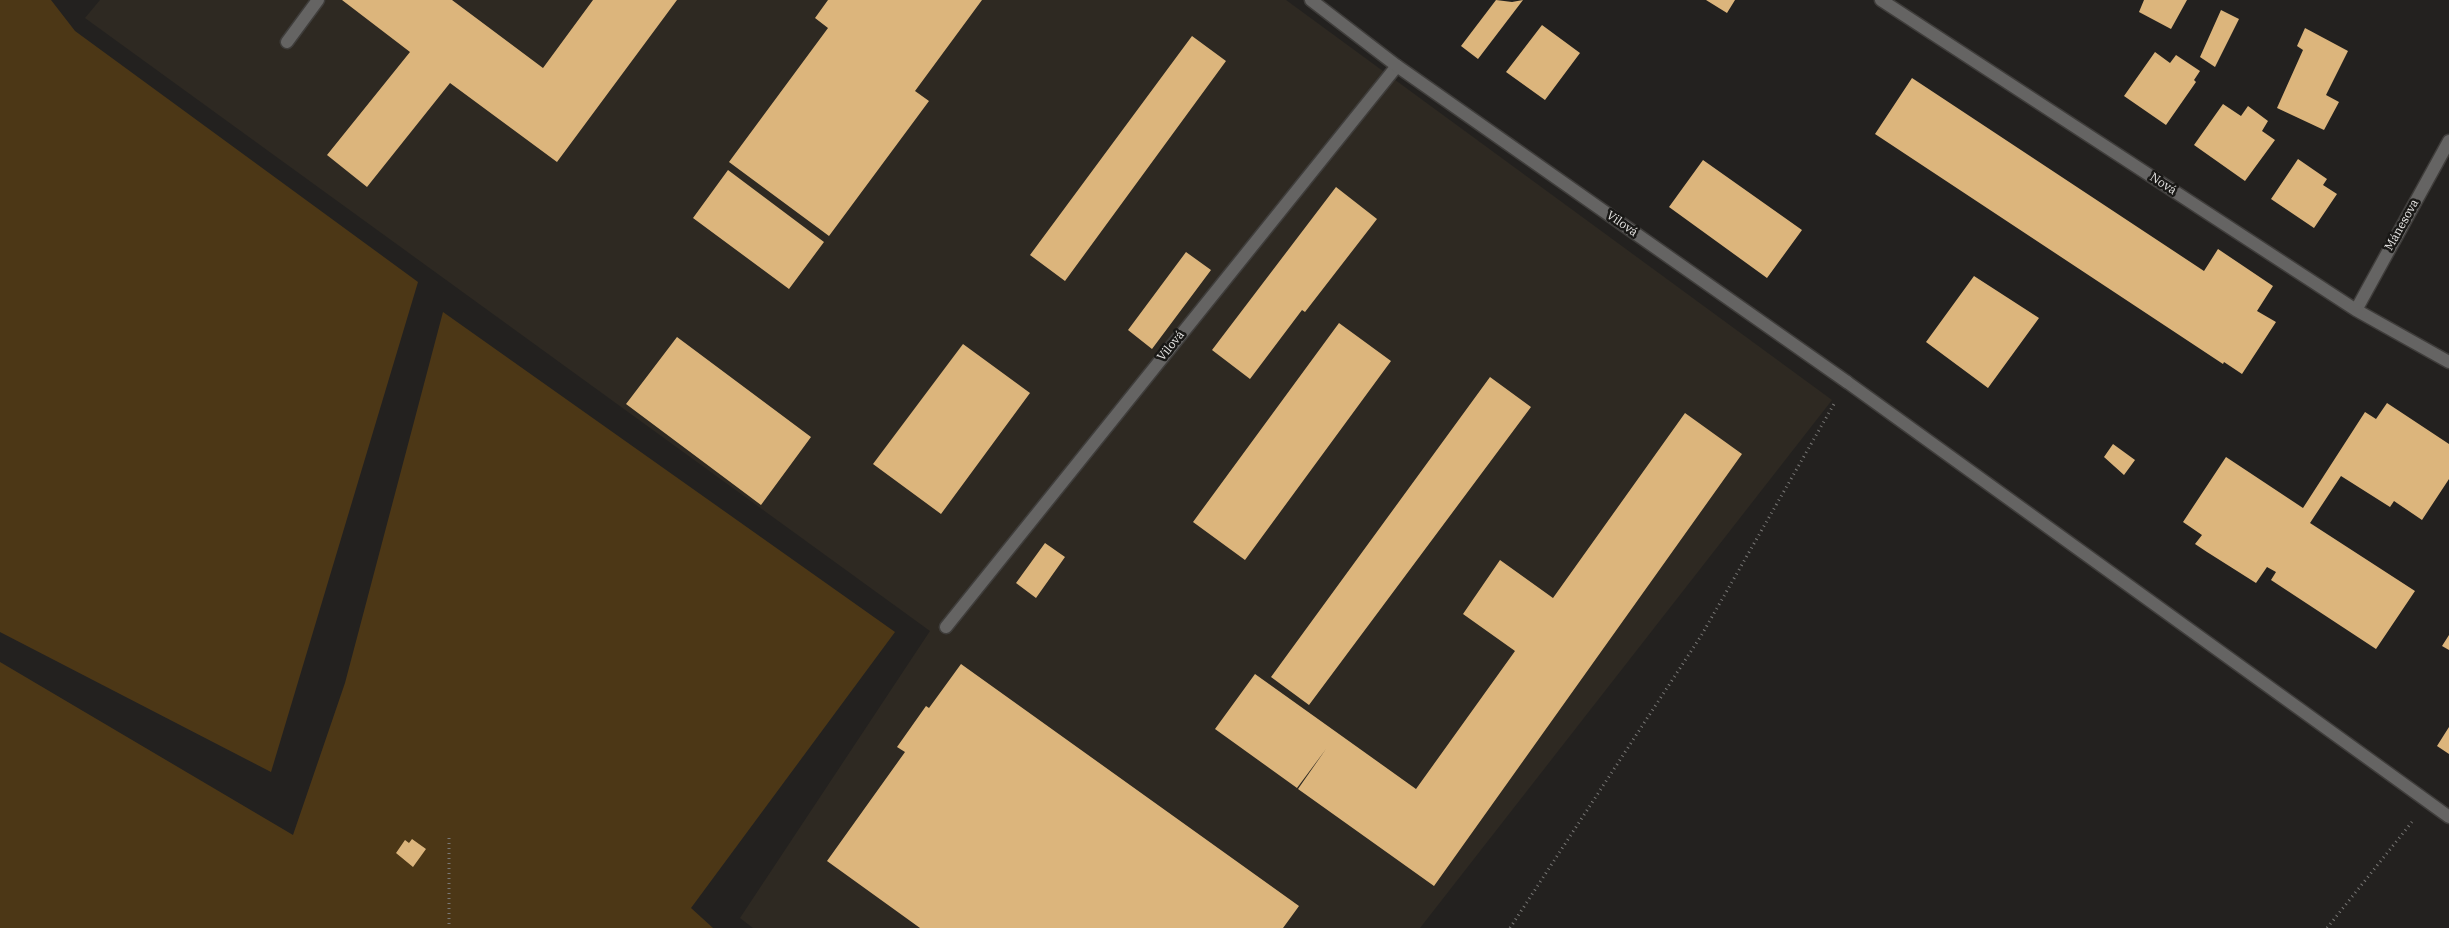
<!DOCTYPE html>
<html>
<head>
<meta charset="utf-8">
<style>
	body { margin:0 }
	canvas { display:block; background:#23211f }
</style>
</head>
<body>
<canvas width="2449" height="928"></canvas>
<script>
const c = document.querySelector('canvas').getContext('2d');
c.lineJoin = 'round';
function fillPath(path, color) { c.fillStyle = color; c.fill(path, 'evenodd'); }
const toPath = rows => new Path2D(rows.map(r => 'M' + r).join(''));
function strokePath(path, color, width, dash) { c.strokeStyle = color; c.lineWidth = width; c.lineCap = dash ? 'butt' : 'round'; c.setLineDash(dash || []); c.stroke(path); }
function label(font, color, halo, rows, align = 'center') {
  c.font = font + ' "IBM Plex Serif",serif'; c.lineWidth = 5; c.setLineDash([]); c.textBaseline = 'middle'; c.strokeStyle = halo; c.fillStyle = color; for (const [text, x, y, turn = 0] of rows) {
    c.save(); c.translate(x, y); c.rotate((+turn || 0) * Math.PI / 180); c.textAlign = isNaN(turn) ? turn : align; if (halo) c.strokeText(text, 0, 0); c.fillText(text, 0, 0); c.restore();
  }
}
fillPath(toPath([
	[100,0,1286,0,1832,400,1420,928,753,928,740,918,930,631,85,18]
]), '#2e2922');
fillPath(toPath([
	[0,0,51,0,75,31,418,282,271,772,0,632],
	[443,312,895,632,691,908,713,928,0,928,0,662,293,835,345,683]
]), '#4c3716');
fillPath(toPath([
	[342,0,452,0,543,68,593,0,677,0,557,162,450,83,367,187,327,155,410,52],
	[828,0,982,0,915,91,929,101,829,236,729,162,828,28,815,18],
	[1496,0,1512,2,1523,0,1478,59,1461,46],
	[1706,0,1735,0,1727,13],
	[2144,0,2187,0,2171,29,2139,12],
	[2221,10,2239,19,2215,67,2200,57],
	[1542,25,1580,53,1545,100,1506,72],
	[2305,28,2348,51,2326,95,2339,102,2324,130,2277,108,2303,50,2297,46],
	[1192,36,1226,61,1065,281,1030,255],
	[2155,52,2170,63,2176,55,2200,71,2194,80,2196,82,2166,125,2124,96],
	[1912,78,2204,271,2218,249,2273,286,2257,311,2276,322,2242,374,2224,362,2223,364,1875,134],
	[2223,104,2241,116,2248,106,2268,121,2262,131,2275,140,2245,181,2194,145],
	[2298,159,2327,179,2323,185,2337,194,2314,228,2271,199],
	[1703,160,1802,230,1767,278,1669,207],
	[728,170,824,242,789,289,693,218],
	[1336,187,1377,219,1305,312,1302,310,1250,379,1212,350],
	[1186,252,1211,270,1152,349,1128,330],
	[1974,276,2039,318,1988,388,1926,342],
	[1339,323,1391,361,1245,560,1193,522],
	[677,337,811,437,761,505,626,404],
	[963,344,1030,393,941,514,873,464],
	[1490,377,1531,407,1309,705,1271,677],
	[2387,403,2449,444,2449,479,2422,520,2394,501,2390,507,2341,476,2310,523,2415,591,2376,649,2271,580,2276,572,2267,567,2256,583,2207,552,2195,544,2202,535,2183,522,2226,457,2303,508,2365,412,2376,419],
	[1685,413,1742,454,1434,886,1298,789,1326,749,1297,788,1215,729,1255,674,1416,789,1515,651,1463,614,1500,560,1553,598],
	[2113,444,2135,460,2124,475,2104,457],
	[1045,543,1065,557,1036,598,1016,583],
	[2449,635,2449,650,2442,646],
	[961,664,1299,906,1283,928,920,928,827,861,905,752,897,747,926,706,929,708],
	[2449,727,2449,754,2437,746],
	[412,839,426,849,413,867,396,853,405,840,409,843]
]), '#dcb57c');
const lane = toPath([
	[287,42,318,0],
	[1847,382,2449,817],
	[946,627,1397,66]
]);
const street = toPath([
	[1311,0,1397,66,1847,382],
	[1881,0,2356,310,2449,362],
	[2356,310,2449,141]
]);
strokePath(lane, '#3f3d3b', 15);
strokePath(street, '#3f3d3b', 15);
strokePath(toPath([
	[449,838,449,928],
	[1510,928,1701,636,1834,404],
	[2327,928,2412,822]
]), '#787775', 3, [1, 4]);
strokePath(lane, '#656463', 12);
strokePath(street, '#656463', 12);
label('12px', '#e8e7e5', '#191816', [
	["Nová",2163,184,33],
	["Vilová",1622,224,35],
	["Mánesova",2402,225,-61],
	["Vilová",1171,346,-51]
]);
</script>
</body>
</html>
